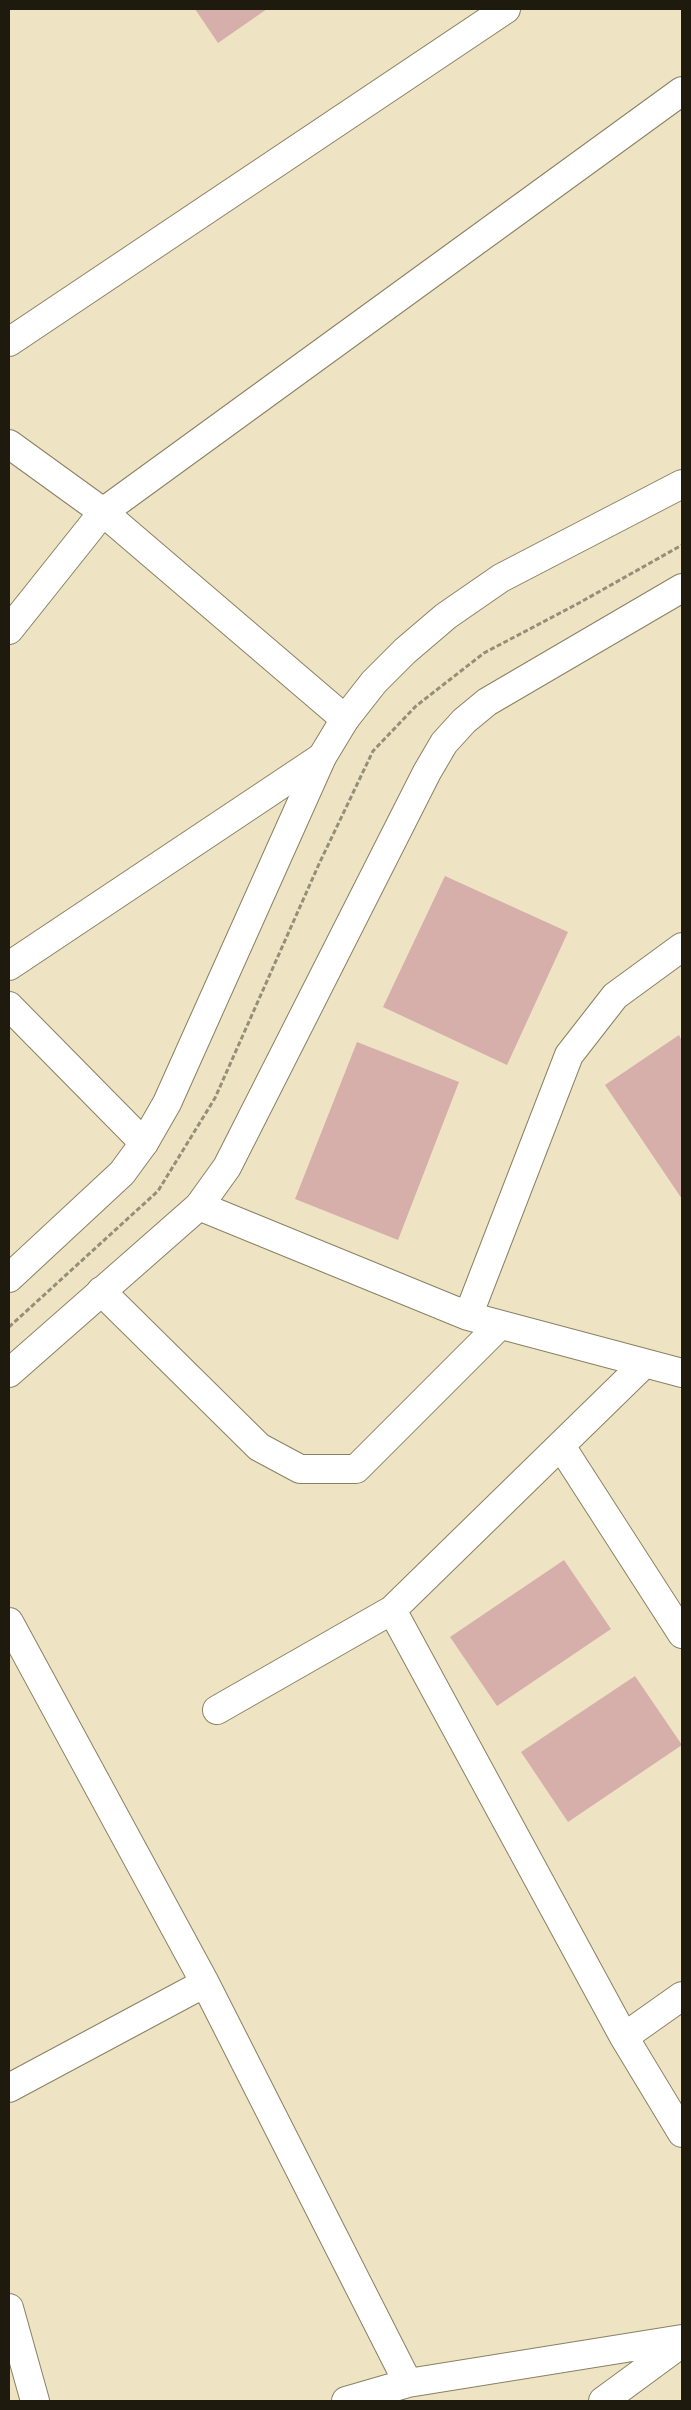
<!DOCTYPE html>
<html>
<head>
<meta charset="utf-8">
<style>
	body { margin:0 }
	#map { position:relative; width:691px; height:2410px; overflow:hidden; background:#eee4c4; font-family:"Zilla Slab",serif }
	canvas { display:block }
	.frame { position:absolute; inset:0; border:10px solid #1e1a0e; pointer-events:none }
</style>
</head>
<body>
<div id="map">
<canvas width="691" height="2410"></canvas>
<div class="frame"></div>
</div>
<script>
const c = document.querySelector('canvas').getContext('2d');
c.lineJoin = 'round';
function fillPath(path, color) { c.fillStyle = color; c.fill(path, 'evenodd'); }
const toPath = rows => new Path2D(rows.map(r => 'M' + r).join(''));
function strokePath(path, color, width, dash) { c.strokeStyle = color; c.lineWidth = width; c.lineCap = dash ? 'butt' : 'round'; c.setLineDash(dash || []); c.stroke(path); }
fillPath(toPath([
	[195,9,267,9,218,43],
	[445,876,568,932,507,1065,383,1007],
	[679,1035,682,1041,682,1199,605,1085],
	[357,1042,459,1082,398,1240,295,1199],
	[564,1560,611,1629,497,1706,450,1637],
	[635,1676,682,1745,568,1822,521,1752]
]), '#d6aeaa');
const street = toPath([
	[9,342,506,9],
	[9,444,103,512,345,719],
	[9,630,103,512,682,91],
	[9,966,322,757],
	[9,1006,144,1143],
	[199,1206,468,1316,682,1373],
	[101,1291,259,1447,300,1469,356,1469,500,1325],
	[468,1316,569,1055,615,996,682,947],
	[561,1446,682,1634],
	[392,1610,624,2037,682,2133],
	[9,1622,205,1983,408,2383],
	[217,1710,392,1610,644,1364],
	[624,2037,682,1996],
	[9,2088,205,1983],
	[9,2308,35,2401],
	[346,2401,408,2383,682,2339],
	[603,2401,682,2343]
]);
const primary = toPath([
	[9,1278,122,1173,144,1143,167,1103,322,757,345,719,374,682,405,651,446,616,501,578,682,484],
	[9,1373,199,1206,227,1167,427,772,444,743,464,721,487,702,682,588]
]);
strokePath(street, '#8a8063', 30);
strokePath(primary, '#8a8063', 30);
strokePath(toPath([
	[9,1327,158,1191,215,1098,319,864,373,751,416,706,484,653,579,603,682,545]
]), '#968f77', 3, [5, 2.5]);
strokePath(street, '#fff', 28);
strokePath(primary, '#fff', 28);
</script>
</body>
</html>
